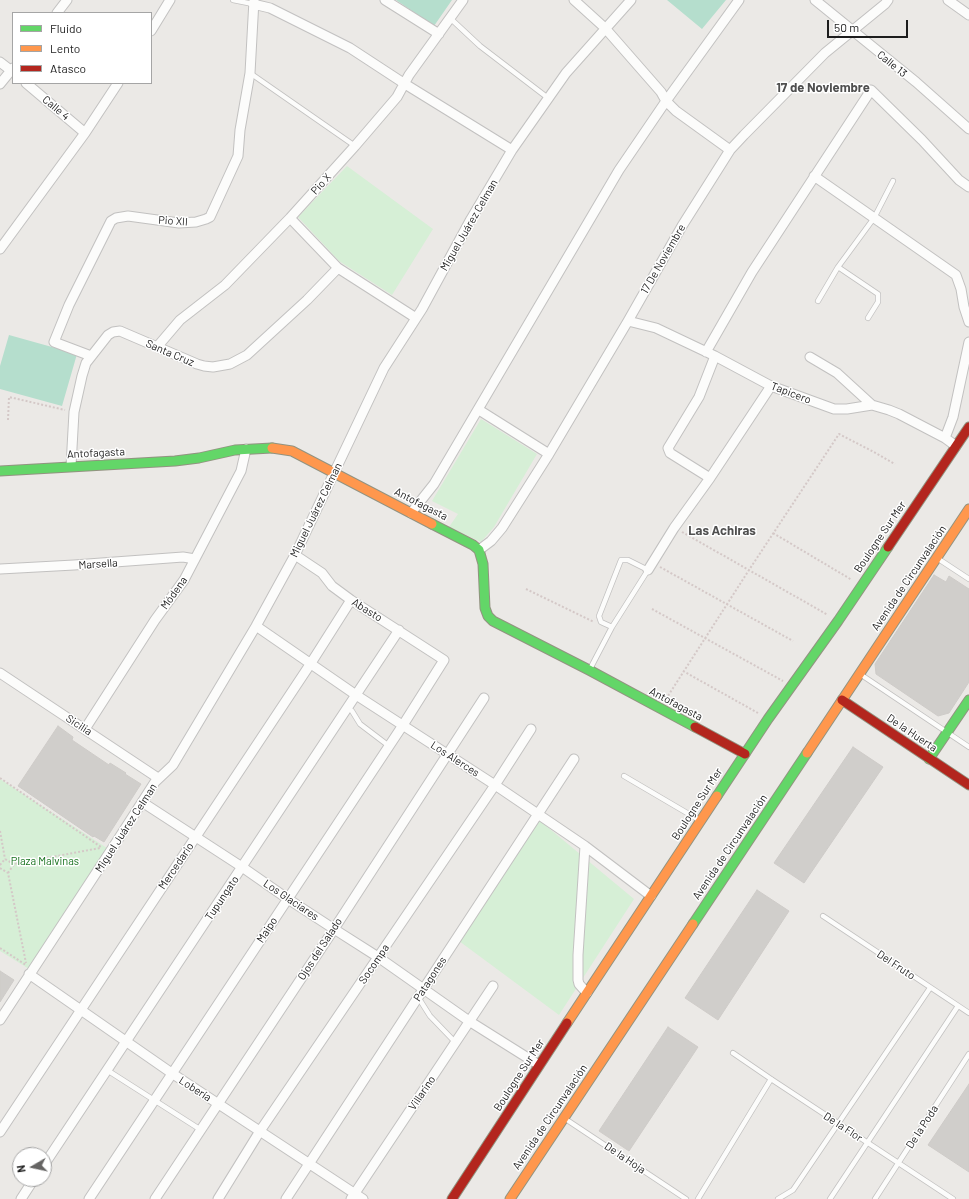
<!DOCTYPE html>
<html>
<head>
<meta charset="utf-8">
<style>
	body { margin:0 }
	#map { position:relative; width:969px; height:1199px; overflow:hidden; background:#ebe9e6; font-family:Barlow,sans-serif }
	canvas { display:block }
	.legend { position:absolute; left:12px; top:12px; width:140px; height:72px; box-sizing:border-box; background:#fff; border:1px solid #a5a5a5; margin:0; padding:5px 7px; list-style:none; font-size:12px; color:#1d1d1d }
	.legend li { display:flex; align-items:center; gap:8px; height:20px }
	.legend b { width:20px; border:1px solid #a5a5a5 }
	.north { position:absolute; left:12px; top:1147px; width:40px; height:40px; box-sizing:border-box; background:#fff; border:1px solid #a5a5a5; border-radius:50%; rotate:261deg; font-size:11px; font-weight:700; line-height:16px; text-align:center; color:#1d1d1d }
	.north::after { content:''; display:block; margin:auto; width:14px; height:18px; background:#656463; clip-path:polygon(50% 0,100% 100%,50% 72%,0 100%) }
	.scale { position:absolute; left:827px; top:20px; width:81px; height:18px; box-sizing:border-box; border:2px solid #1d1d1d; border-top:0; padding-left:5px; font-size:12px; line-height:14px; white-space:nowrap; color:#1d1d1d; -webkit-text-stroke:3px #fff; paint-order:stroke }
</style>
</head>
<body>
<div id="map">
<canvas width="969" height="1199"></canvas>
<ul class="legend">
<li><b style="height:5px;background:#63d668"></b>Fluido</li>
<li><b style="height:5px;background:#ff974d"></b>Lento</li>
<li><b style="height:5px;background:#b3261e"></b>Atasco</li>
</ul>
<div class="north">N</div>
<div class="scale">50 m</div>
</div>
<script>
const c = document.querySelector('canvas').getContext('2d');
c.lineJoin = 'round';
function fillPath(path, color) { c.fillStyle = color; c.fill(path, 'evenodd'); }
const toPath = rows => new Path2D(rows.map(r => 'M' + r).join(''));
function strokePath(path, color, width, dash) { c.strokeStyle = color; c.lineWidth = width; c.lineCap = dash ? 'butt' : 'round'; c.setLineDash(dash || []); c.stroke(path); }
function label(font, color, halo, rows, align = 'center') {
  c.font = font + ' Barlow,sans-serif'; c.lineWidth = 3; c.setLineDash([]); c.textBaseline = 'middle'; c.strokeStyle = halo; c.fillStyle = color; for (const [text, x, y, turn = 0] of rows) {
    c.save(); c.translate(x, y); c.rotate((+turn || 0) * Math.PI / 180); c.textAlign = isNaN(turn) ? turn : align; if (halo) c.strokeText(text, 0, 0); c.fillText(text, 0, 0); c.restore();
  }
}
fillPath(toPath([
	[347,166,433,229,392,295,339,261,298,217],
	[481,419,537,454,494,527,481,542,449,527,458,514,432,501],
	[0,779,107,848,29,969,0,951],
	[539,820,634,899,559,1015,459,941]
]), '#d6efd6');
fillPath(toPath([
	[396,0,452,0,434,26],
	[667,0,726,0,702,29],
	[9,335,77,354,62,406,0,389,0,366]
]), '#b5decd');
const building = toPath([
	[934,575,946,582,949,576,969,589,969,682,949,713,938,716,876,674,875,664,934,575],
	[58,726,73,737,72,740,109,765,110,763,126,773,125,774,141,784,104,842,94,836,93,837,18,786,58,726],
	[853,747,883,767,804,883,774,863,853,747],
	[757,890,789,911,718,1020,685,998,757,890],
	[0,971,14,980,0,1002,0,971],
	[668,1027,698,1047,629,1151,599,1131,668,1027],
	[969,1084,969,1172,928,1145,969,1084]
]);
fillPath(building, '#d0cecb');
strokePath(building, '#cecbc8', 1);
const lane = toPath([
	[233,0,253,4],
	[450,18,480,46,548,98],
	[250,73,355,146],
	[838,267,878,294,878,302,868,318],
	[818,301,838,267,874,218,893,181],
	[937,558,969,579],
	[590,669,612,627,648,570,628,560,621,560,599,616,601,622,612,627],
	[860,674,969,747],
	[347,707,352,711,360,724,389,746],
	[624,776,699,820],
	[823,916,969,1013],
	[418,997,430,1016,455,1042],
	[733,1053,771,1079,953,1199],
	[107,1070,201,1130],
	[564,1118,686,1199],
	[698,1199,771,1079],
	[778,1199,793,1190,930,988],
	[830,1199,958,1006],
	[875,1199,969,1054]
]);
const street = toPath([
	[385,0,439,34],
	[574,0,605,28,661,92,666,101,676,111,730,150],
	[815,0,916,82,969,129],
	[948,0,969,15],
	[253,4,270,8,350,48,405,84,512,150],
	[57,13,67,0],
	[151,31,170,0],
	[0,62,13,72],
	[26,83,85,133],
	[0,84,13,68],
	[814,176,956,275,961,289,964,307,969,322],
	[290,218,338,268,416,318],
	[0,249,85,133,118,83],
	[628,321,656,328,715,356,771,386,834,409,847,409,872,405,889,410,899,414,945,438,956,446],
	[157,347,180,320,225,285,290,218,355,146,397,97,409,75,463,0],
	[706,352,752,272,871,90,922,140,959,180,969,187],
	[91,356,54,342,69,305,111,221,116,218,128,216,179,223,196,222,206,219,210,217,238,156,240,130,250,73,254,0],
	[810,357,837,373,872,405],
	[479,410,549,454],
	[945,438,953,417,969,342],
	[71,466,74,412,82,376,86,363,108,335,113,332,120,331,197,364,204,366,213,367,230,364,247,355,307,300,338,268],
	[710,478,670,453,668,448,699,397,715,356],
	[411,513,434,484,619,170,666,101,739,0],
	[479,550,491,541,502,528,549,454,628,321,682,226,730,150,744,135,825,53,885,4,888,0],
	[0,569,74,565,183,557,195,559],
	[648,570,674,528,710,478,771,386],
	[256,626,356,695,495,785,585,846,651,896],
	[0,673,158,778],
	[85,729,155,620,184,580,241,471,246,449],
	[142,802,242,867,288,899,334,929,378,957,469,1021,539,1065],
	[585,846,578,955,578,980,579,984,587,993],
	[29,974,173,1074,363,1199],
	[0,1020,119,838,155,782,173,765,256,626,295,555,384,368,422,309,471,219,512,150,566,73,631,0],
	[0,1132,311,663,351,600],
	[44,1165,399,630],
	[21,1199,34,1179],
	[89,1199,403,725,444,660,351,600,332,586,322,573,295,555],
	[155,1199,334,929,484,698],
	[218,1199,260,1131,495,785,531,729],
	[286,1199,574,759],
	[351,1199,493,986]
]);
const fast = toPath([
	[0,471,175,461,199,458,235,450,272,448],
	[432,524,473,545,479,550,483,564,485,608,488,616,493,621,589,670,695,727],
	[929,759,969,700],
	[717,796,768,719,838,621,888,547],
	[693,924,807,753]
]);
const slow = toPath([
	[272,448,292,451,432,524],
	[807,753,969,509],
	[567,1023,717,796],
	[510,1199,693,924]
]);
const jam = toPath([
	[888,547,969,427],
	[842,700,969,785],
	[695,727,745,754],
	[452,1199,567,1023]
]);
strokePath(lane, '#c2c1c0', 6);
strokePath(street, '#c2c1c0', 11);
strokePath(fast, '#929380', 11);
strokePath(slow, '#929380', 11);
strokePath(jam, '#929380', 11);
strokePath(toPath([
	[8,420,9,397,65,410],
	[682,532,828,615],
	[773,533,852,580],
	[660,567,793,641],
	[526,589,594,622],
	[652,609,783,681],
	[683,671,758,713],
	[666,699,749,570,839,434,872,451,895,464],
	[0,778,101,847],
	[0,831,5,859],
	[0,865,5,859,14,864],
	[0,868,8,873,26,963],
	[8,873,14,864,100,848],
	[0,948,26,965]
]), '#d4c8c7', 2, [2, 2]);
strokePath(lane, '#fcfcfb', 4.5);
strokePath(street, '#fcfcfb', 9);
strokePath(fast, '#63d668', 9);
strokePath(slow, '#ff974d', 9);
strokePath(jam, '#b3261e', 9);
label('11px', '#1d1d1d', '#fff', [
	["Calle 13",892,64,39],
	["Calle 4",56,108,40],
	["Pio X",321,184,-48],
	["Pio XII",173,221,4],
	["Miguel Juárez Celman",469,225,-60],
	["17 De Noviembre",663,259,-60],
	["Santa Cruz",170,353,23],
	["Tapicero",791,393,21],
	["Antofagasta",96,453,-3],
	["Antofagasta",421,504,27],
	["Miguel Juárez Celman",316,510,-64],
	["Boulogne Sur Mer",880,537,-56],
	["Marsella",98,564,-4],
	["Avenida de Circunvalación",909,578,-56],
	["Módena",174,593,-55],
	["Abasto",367,610,32],
	["Antofagasta",676,704,28],
	["Sicilia",79,725,33],
	["De la Huerta",912,733,34],
	["Los Alerces",455,759,33],
	["Boulogne Sur Mer",697,804,-57],
	["Miguel Juárez Celman",126,828,-57],
	["Avenida de Circunvalación",730,847,-56],
	["Mercedario",176,866,-56],
	["Tupungato",222,898,-56],
	["Los Glaciares",291,900,34],
	["Maipo",267,930,-57],
	["Ojos del Salado",320,949,-57],
	["Socompa",374,964,-56],
	["Del Fruto",896,965,34],
	["Patagones",430,979,-57],
	["Boulogne Sur Mer",519,1075,-57],
	["Lobería",195,1089,33],
	["Villarino",422,1093,-56],
	["Avenida de Circunvalación",550,1117,-56],
	["De la Flor",843,1127,33],
	["De la Poda",922,1127,-57],
	["De la Hoja",625,1158,34]
]);
label('11px', '#16711d', '#fff', [
	["Plaza Malvinas",45,861]
]);
label('bold 13px', '#505050', '#fff', [
	["17 de Noviembre",823,88],
	["Las Achiras",722,531]
]);
</script>
</body>
</html>
